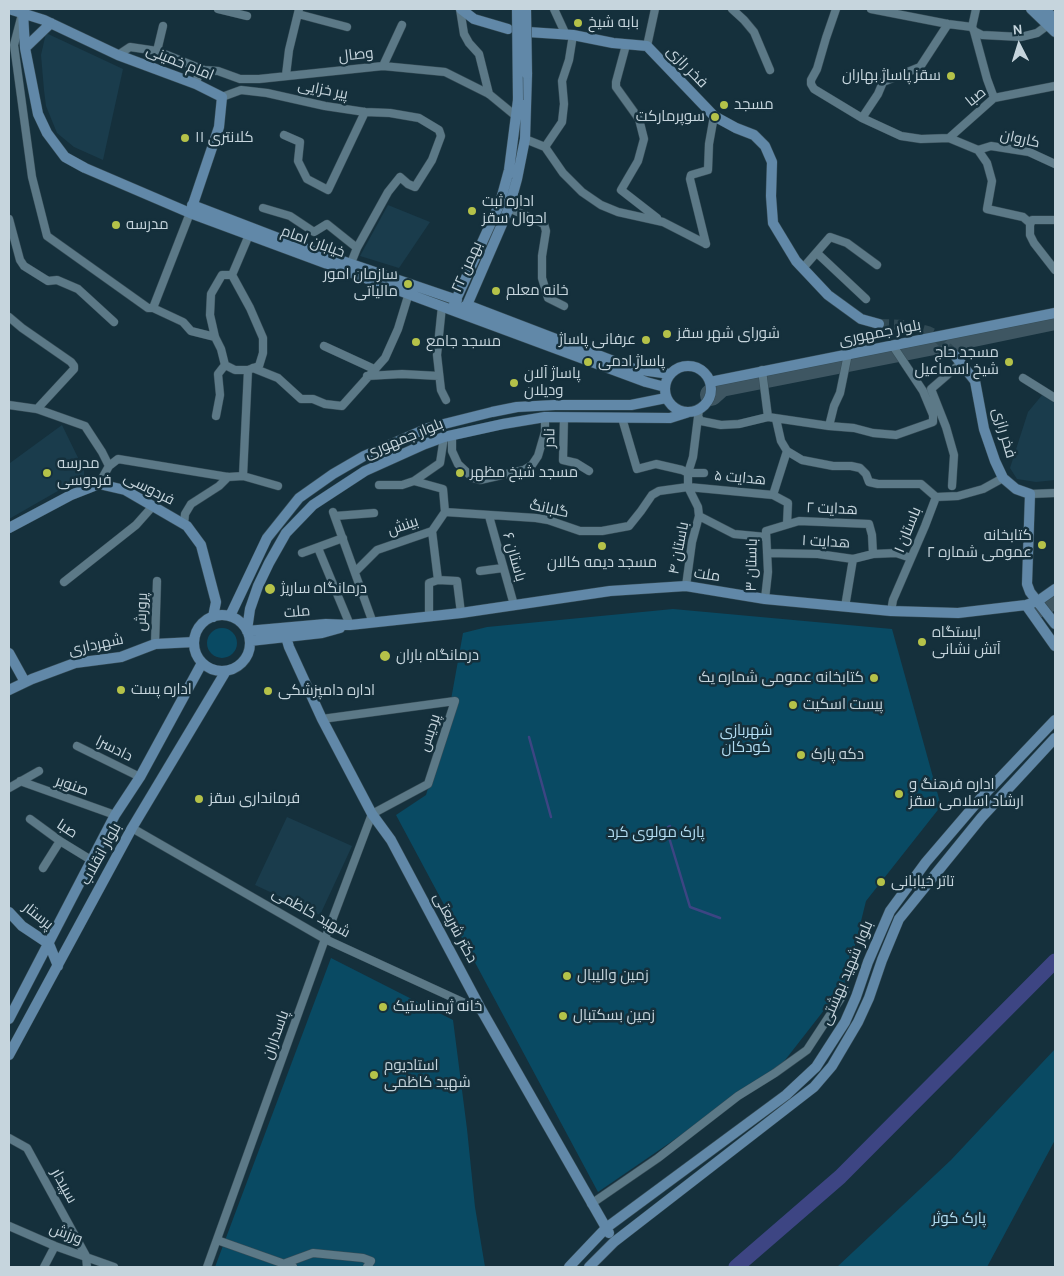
<!DOCTYPE html>
<html>
<head>
<meta charset="utf-8">
<style>
	body { margin:0 }
	#map { position:relative; width:1064px; height:1276px; overflow:hidden; background:#15303c; font-family:Karla,sans-serif }
	canvas { display:block }
	.frame { position:absolute; inset:0; border:10px solid #c6d5dd; pointer-events:none }
	.north { position:absolute; left:994px; top:20px; width:50px; height:50px; -webkit-text-stroke:4px #15303c; paint-order:stroke; rotate:355deg; font-size:14px; font-weight:700; line-height:20px; text-align:center; color:#c6d5dd }
	.north::after { content:''; display:block; margin:auto; width:18px; height:22px; background:#c6d5dd; clip-path:polygon(50% 0,100% 100%,50% 72%,0 100%) }
</style>
</head>
<body>
<div id="map">
<canvas width="1064" height="1276"></canvas>
<div class="frame"></div>
<div class="north">N</div>
</div>
<script>
const c = document.querySelector('canvas').getContext('2d');
c.lineJoin = 'round';
function fillPath(path, color) { c.fillStyle = color; c.fill(path, 'evenodd'); }
const toPath = rows => new Path2D(rows.map(r => 'M' + r).join(''));
function strokePath(path, color, width, dash) { c.strokeStyle = color; c.lineWidth = width; c.lineCap = dash ? 'butt' : 'round'; c.setLineDash(dash || []); c.stroke(path); }
function label(font, color, halo, rows, align = 'center') {
  c.font = font + ' Karla,Cairo,sans-serif'; c.lineWidth = 5; c.setLineDash([]); c.textBaseline = 'middle'; c.strokeStyle = halo; c.fillStyle = color; for (const [text, x, y, turn = 0] of rows) {
    c.save(); c.translate(x, y); c.rotate((+turn || 0) * Math.PI / 180); c.textAlign = isNaN(turn) ? turn : align; if (halo) c.strokeText(text, 0, 0); c.fillText(text, 0, 0); c.restore();
  }
}
fillPath(toPath([
	[46,33,123,69,103,160,74,147,57,133,46,106,44,90,41,55],
	[388,205,430,222,399,268,360,256],
	[1043,394,1055,403,1055,480,1036,482,1017,479,1010,468,1028,412],
	[62,425,84,470,84,476,9,519,9,462,10,463],
	[287,817,352,846,320,915,255,885]
]), '#1a3c4c');
fillPath(toPath([
	[673,609,892,629,941,806,866,901,846,982,775,1073,738,1096,598,1192,396,815,426,795,445,733,463,633,487,627],
	'207 643a15 15 0 1 1 30 0a15 15 0 1 1-30 0Z',
	[331,958,453,1020,467,1129,475,1207,485,1267,215,1267],
	[1055,1049,1055,1140,987,1267,837,1267,951,1160]
]), '#094a63');
strokePath(toPath([
	[529,737,551,817],
	[670,826,668,827,668,834,690,907,720,918]
]), '#3d4583', 2.5);
strokePath(toPath([
	[736,1267,840,1177,1055,961]
]), '#3d4583', 15);
strokePath(toPath([
	[711,395,721,386,954,340,1055,319],
	[1042,606,1055,597]
]), '#3e5662', 22);
strokePath(toPath([
	[879,324,906,325,928,331,934,334,952,352]
]), '#304954', 10, [10, 5]);
const street = toPath([
	[218,9,247,16],
	[460,9,464,34,469,43,479,54,489,94],
	[554,9,566,35],
	[732,9,744,20,754,32,770,70],
	[836,9,826,38,817,69,811,80,811,84,814,89,862,118,901,136,921,139,949,138,978,150,987,163,992,181,987,209,1023,217,1030,223],
	[871,9,948,24,972,27,974,31,982,35,1021,37,1037,33,1048,25],
	[298,14,347,27],
	[21,18,14,45,32,177,47,236,148,308,153,308,190,213],
	[972,27,976,9],
	[974,31,987,79,994,98],
	[626,45,616,82,616,87,639,119,644,139,638,161,621,190,657,218],
	[647,46,655,9],
	[157,51,163,26],
	[118,55,130,47,157,51,204,70],
	[383,66,402,25],
	[286,75,289,50,299,9],
	[196,84,198,76,204,70,218,71,240,79,259,79,383,66,445,72,489,94,517,117],
	[222,97,241,90,267,93,325,106,365,112,390,113,419,118,439,130,441,136,432,160,415,187,408,184,400,177,388,192,357,248,349,268],
	[862,118,878,94,883,82,920,67,948,24],
	[284,135,300,142,298,161,307,179,328,190,365,112],
	[949,138,994,98,1055,86],
	[525,139,545,147,563,173,582,192,601,205,618,212,663,222,706,244],
	[545,147,562,122,564,104,562,81,569,60,573,35],
	[978,150,991,146,1029,152,1055,164],
	[263,208,290,216,314,232,327,224,357,248],
	[509,208,544,224,546,231,542,256,542,278,548,298,564,306],
	[9,219,20,260,24,266,48,281,57,280,78,289,114,322],
	[1055,220,1032,220,1030,225,1030,235,1034,243,1055,270],
	[706,244,690,179,691,175,708,170,709,144,714,116],
	[817,253,866,299],
	[803,268,830,237,847,243,877,265],
	[232,275,249,235],
	[442,306,437,355,441,390,446,400],
	[153,308,183,322,191,331,215,337],
	[9,317,22,328,71,362,74,366,74,369,37,409],
	[324,346,374,369],
	[225,365,221,349,215,337,210,315,211,294,222,275,232,275],
	[253,368,278,378,301,399,313,399,325,404,342,406,385,358,398,329,409,293],
	[367,376,402,374,439,376],
	[1023,378,1055,398],
	[9,405,37,409,85,426,102,452,109,466,99,484],
	[699,409,698,417,701,421,721,425,739,424,768,417,762,370],
	[216,416,220,395,218,374,225,365,235,370,248,370,259,366,263,353,263,338,250,308,232,275],
	[564,417,563,460,576,463,589,471],
	[768,417,829,426,854,428,873,433,896,435,933,422,933,415,923,391,893,346],
	[622,418,637,469,656,464,682,470,688,473,704,473],
	[776,419,781,441,787,451,802,460,833,466,851,466,860,468,866,474,869,482,878,484,921,484,936,497],
	[829,426,834,406,840,393,848,354],
	[452,435,452,451,458,464,473,478,480,480,524,470,532,465,538,456,545,432,545,417],
	[109,466,118,459,228,477,243,476,278,486],
	[243,476,248,370],
	[414,481,440,463,444,437],
	[379,485,402,485,414,481,443,489,445,512],
	[952,486,954,455,946,427,931,389,961,363],
	[688,487,688,473,693,457,698,417],
	[1030,494,1055,493],
	[773,495,787,451],
	[936,497,958,496,983,489,1003,478],
	[333,512,373,623],
	[335,516,374,513],
	[489,516,514,605],
	[699,516,734,534,766,537],
	[184,524,185,514,191,504,219,486,228,477],
	[432,531,438,580],
	[318,548,350,625],
	[302,553,343,538],
	[767,553,818,554,853,559,873,554,896,553,911,558],
	[356,571,377,550,432,531,445,512,536,518,548,520,580,531,602,531,629,526,641,511,652,495,659,491,688,487,773,495,788,503,787,524],
	[480,571,503,568],
	[64,582,136,525,152,507],
	[686,586,692,542,699,516,698,507,688,487],
	[765,599,768,572,766,531,799,521,869,524,872,535,873,554],
	[845,607,853,559],
	[891,611,893,600,925,526,936,497],
	[429,616,429,583,438,580,457,581,461,613],
	[155,644,157,581],
	[77,746,140,777],
	[20,781,115,815],
	[9,788,39,771],
	[30,819,60,841,91,860],
	[132,828,325,939,482,1011],
	[43,868,60,841],
	[9,1138,27,1148,86,1256,87,1267],
	[591,1204,658,1158,738,1096,775,1073,807,1050,845,992],
	[9,1226,55,1246,114,1267],
	[217,1240,293,1267],
	[283,1264,313,1253,363,1258,371,1261,367,1267],
	[44,1267,55,1246],
	[207,1267,325,939,372,814,428,784,455,701,322,719]
]);
const secondary = toPath([
	[9,9,44,20,118,55,196,84,222,97,219,127,190,213],
	[461,9,474,19,508,29],
	[1031,9,1055,32],
	[1044,9,1055,19],
	[23,13,25,48,51,23],
	[528,32,573,35,613,43,647,46,714,116,736,128,754,135,765,146,772,162,771,196,773,223,796,261,828,295,861,319,879,324],
	[25,48,38,114,47,133,65,157,85,168,190,213,646,382,665,387],
	[518,100,509,170,500,203,454,304,457,311,467,305,509,208,517,179,525,139,527,74],
	[192,205,304,248,457,300],
	[467,305,634,369,670,374],
	[952,352,975,381,984,429,995,461,1003,478,1016,489,1030,494,1027,584,1030,592,1055,624],
	'665 389a23 23 0 1 1 46 0a23 23 0 1 1-46 0Z',
	[710,382,1055,313],
	[9,528,71,495,99,484,125,490,187,526,201,545,216,602,213,617],
	[1026,605,1055,646],
	'194 643a28 28 0 1 1 56 0a28 28 0 1 1-56 0Z',
	[230,616,267,538,299,498,333,474,364,456,428,428,492,412,517,407,555,405,631,405,666,398],
	[247,630,250,609,258,586,269,563,286,533,313,505,365,471,425,444,444,437,503,424,545,417,670,418,689,412],
	[247,631,326,624,350,625,461,613,610,591,686,586,765,599,891,611,958,613,1026,605,1038,601,1055,589],
	[286,637,289,647,322,719,372,814,391,840,482,1011,609,1233],
	[250,641,322,633,340,628],
	[9,653,25,682],
	[9,690,32,679,75,663,121,657,155,644,194,642],
	[9,912,22,926,49,944,58,966],
	[9,1019,115,815,140,777,202,663],
	[9,1055,132,828,226,671],
	[569,1267,606,1228,786,1095,816,1067,845,1022,856,997,868,962,890,911,926,862,980,799,1055,720],
	[589,1267,614,1242,814,1087,832,1066,858,1022,869,998,882,960,899,919,981,818,1055,738]
]);
strokePath(street, '#374d57', 9);
strokePath(secondary, '#374d57', 11);
strokePath(street, '#5c7987', 8);
strokePath(secondary, '#6188a8', 10);
const secondaryBridge = toPath([
	[517,9,518,100],
	[526,9,527,74]
]);
strokePath(secondaryBridge, '#374d57', 11, []);
strokePath(secondaryBridge, '#6188a8', 10);
for (const [x, y, r, color] of [
	[578,23,5,"#b5c249"],
	[951,76,5,"#b5c249"],
	[724,105,5,"#b5c249"],
	[715,117,5,"#b5c249"],
	[185,138,5,"#b5c249"],
	[472,211,5,"#b5c249"],
	[116,225,5,"#b5c249"],
	[408,284,5,"#b5c249"],
	[496,291,5,"#b5c249"],
	[667,334,5,"#b5c249"],
	[646,340,5,"#b5c249"],
	[416,342,5,"#b5c249"],
	[588,362,5,"#b5c249"],
	[1009,362,5,"#b5c249"],
	[514,383,5,"#b5c249"],
	[47,473,5,"#b5c249"],
	[460,473,5,"#b5c249"],
	[1042,545,5,"#b5c249"],
	[602,546,5,"#b5c249"],
	[270,589,6,"#b5c249"],
	[922,642,5,"#b5c249"],
	[385,656,6,"#b5c249"],
	[874,678,5,"#b5c249"],
	[121,690,5,"#b5c249"],
	[268,691,5,"#b5c249"],
	[793,705,5,"#b5c249"],
	[801,755,5,"#b5c249"],
	[899,794,5,"#b5c249"],
	[199,799,5,"#b5c249"],
	[881,882,5,"#b5c249"],
	[567,976,5,"#b5c249"],
	[383,1007,5,"#b5c249"],
	[563,1016,5,"#b5c249"],
	[374,1075,5,"#b5c249"]
]) { const dot = new Path2D(); dot.arc(x, y, r, 0, 2 * Math.PI); c.fillStyle = color; c.fill(dot); strokePath(dot, '#15303c', 2); }
label('15px', '#c6d5dd', '#15303c', [
	["بابه شیخ",588,23],
	["سقز پاساژ بهاران",941,76,"right"],
	["مسجد",734,105],
	["سوپرمارکت",705,117,"right"],
	["کلانتری ۱۱",195,138],
	["اداره ثبت",482,202],
	["احوال سقز",482,219],
	["مدرسه",126,225],
	["سازمان امور",398,275,"right"],
	["مالیاتی",398,292,"right"],
	["خانه معلم",506,291],
	["شورای شهر سقز",677,334],
	["عرفانی پاساژ",636,340,"right"],
	["مسجد جامع",426,342],
	["مسجد حاج",999,353,"right"],
	["شیخ اسماعیل",999,370,"right"],
	["پاساژ ادمی",598,362],
	["پاساژ آلان",524,374],
	["ودیلان",524,391],
	["مدرسه",57,464],
	["فردوسی",57,481],
	["مسجد شیخ مظهر",470,473],
	["کتابخانه",1032,536,"right"],
	["عمومی شماره ۲",1032,553,"right"],
	["مسجد دیمه کالان",602,563,"center"],
	["درمانگاه ساریژ",281,589],
	["ایستگاه",932,633],
	["آتش نشانی",932,650],
	["درمانگاه باران",396,656],
	["کتابخانه عمومی شماره یک",864,678,"right"],
	["اداره پست",131,690],
	["اداره دامپزشکی",278,691],
	["پیست اسکیت",803,705],
	["دکه پارک",811,755],
	["اداره فرهنگ و",909,785],
	["ارشاد اسلامی سقز",909,802],
	["فرمانداری سقز",209,799],
	["تاتر خیابانی",891,882],
	["زمین والیبال",577,976],
	["خانه ژیمناستیک",393,1007],
	["زمین بسکتبال",573,1016],
	["استادیوم",384,1066],
	["شهید کاظمی",384,1083]
], 'left');
label('15px', '#c6d5dd', '#15303c', [
	["وصال",356,55,-6],
	["امام خمینی",180,63,22],
	["فخر رازی",687,67,46],
	["پیر خزایی",323,90,11],
	["صبا",976,97,-39],
	["کاروان",1020,139,12],
	["خیابان امام",313,242,20],
	["۲۲ بهمن",467,267,-66],
	["بلوار جمهوری",880,333,-11],
	["فخر رازی",1004,433,74],
	["نادر",550,438,-89],
	["بلوار جمهوری",404,439,-22],
	["هدایت ۵",740,478,5],
	["فردوسی",149,489,27],
	["گلبانگ",549,509,12],
	["هدایت ۲",832,509,2],
	["بینش",403,526,-19],
	["باستان ۱",908,530,-68],
	["هدایت ۱",826,542,3],
	["باستان ۴",679,548,-79],
	["باستان ۶",514,557,74],
	["باستان ۳",752,565,-89],
	["ملت",707,575,9],
	["پرورش",142,612,-88],
	["ملت",297,612,-5],
	["شهرداری",96,645,-12],
	["پردیس",430,733,-72],
	["دادسرا",114,749,26],
	["صنوبر",72,786,20],
	["صبا",67,829,33],
	["بلوار انقلاب",101,854,-61],
	["شهید کاظمی",311,913,29],
	["پرستار",38,916,39],
	["دکتر شریعتی",455,928,62],
	["بلوار شهید بهشتی",847,973,-67],
	["پاسداران",276,1035,-70],
	["سپیدار",64,1186,61],
	["ورزش",66,1234,21]
]);
label('15px', '#b3ddf2', '#15303c', [
	["شهربازی",746,731],
	["کودکان",746,748],
	["پارک مولوی کرد",656,833],
	["پارک کوثر",959,1219]
]);
</script>
</body>
</html>
